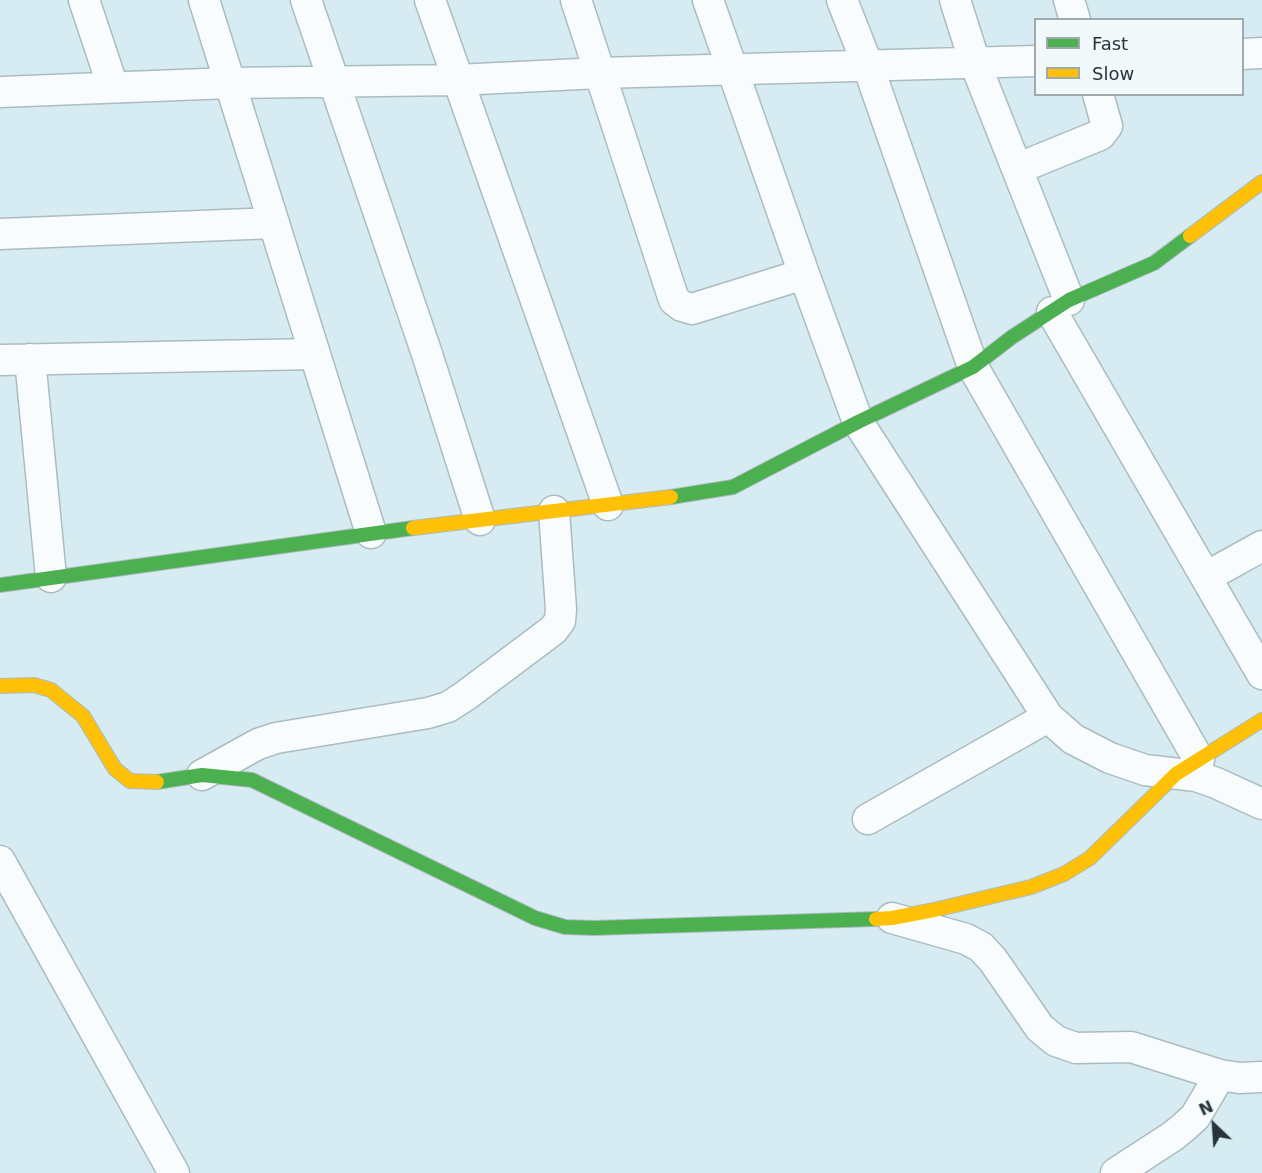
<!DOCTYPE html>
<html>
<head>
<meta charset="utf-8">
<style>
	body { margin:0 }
	#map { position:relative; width:1262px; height:1173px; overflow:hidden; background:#d7ecf2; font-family:"DejaVu Sans",sans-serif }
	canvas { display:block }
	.legend { position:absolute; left:1034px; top:18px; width:210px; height:78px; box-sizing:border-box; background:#f2f9fb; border:2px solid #a0aaad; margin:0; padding:8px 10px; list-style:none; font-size:18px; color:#263439 }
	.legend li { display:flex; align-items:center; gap:12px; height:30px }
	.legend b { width:30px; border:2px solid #a0aaad }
	.north { position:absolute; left:1184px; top:1095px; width:60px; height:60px; -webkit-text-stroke:4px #f2f9fb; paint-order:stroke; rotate:335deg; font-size:16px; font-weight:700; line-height:24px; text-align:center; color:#263439 }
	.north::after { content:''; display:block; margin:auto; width:21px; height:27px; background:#263439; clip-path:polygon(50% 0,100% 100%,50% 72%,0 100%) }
</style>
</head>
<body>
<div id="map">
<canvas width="1262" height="1173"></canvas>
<ul class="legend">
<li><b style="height:8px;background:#4caf50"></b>Fast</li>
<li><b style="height:8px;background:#ffc107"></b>Slow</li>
</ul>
<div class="north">N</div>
</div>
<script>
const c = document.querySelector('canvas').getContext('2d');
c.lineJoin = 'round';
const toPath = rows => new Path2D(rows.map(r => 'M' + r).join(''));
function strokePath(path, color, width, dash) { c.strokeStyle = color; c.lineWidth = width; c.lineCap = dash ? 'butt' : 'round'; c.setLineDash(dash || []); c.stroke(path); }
const street = toPath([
	[84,0,113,87],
	[204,0,371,533],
	[306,0,427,354,480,520],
	[430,0,608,505],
	[576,0,674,300,682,306,692,309,804,274],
	[708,0,804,274,858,422,1048,717,1073,739,1110,758,1145,770,1196,776,1216,783,1262,804],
	[842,0,868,66,973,367,1199,760],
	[955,0,975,63,1069,300],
	[1069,0,1075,20],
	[1242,54,1262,53],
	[0,92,230,83,457,80,600,73,1036,61],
	[1019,168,1100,135,1107,126,1098,94],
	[0,234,274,223],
	[1052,312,1262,674],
	[30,359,51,577],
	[0,360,315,354],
	[1206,577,1262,546],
	[202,775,258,744,276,738,428,713,448,707,465,696,553,630,560,621,561,609,554,511],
	[868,819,1048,717],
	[0,861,174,1173],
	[892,918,966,939,981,947,993,960,1040,1028,1056,1041,1076,1048,1131,1047,1220,1075,1239,1078,1262,1077],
	[1116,1173,1173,1136,1184,1127,1195,1117,1220,1075]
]);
const fast = toPath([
	[671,497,733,487,858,422,973,367,1012,337,1069,300,1154,263,1190,236],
	[0,585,413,528],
	[157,782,202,775,252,780,535,918,565,927,594,928,876,919]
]);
const slow = toPath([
	[1190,236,1262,182],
	[413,528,671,497],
	[0,686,34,685,51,690,83,716,115,769,130,781,157,782],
	[876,919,892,918,934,910,1031,887,1064,874,1090,858,1176,774,1262,720]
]);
strokePath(street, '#abbcc0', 33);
strokePath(fast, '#abbcc0', 16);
strokePath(slow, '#abbcc0', 16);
strokePath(street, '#f9fcfd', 30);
strokePath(fast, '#4caf50', 14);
strokePath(slow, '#ffc107', 14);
</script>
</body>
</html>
